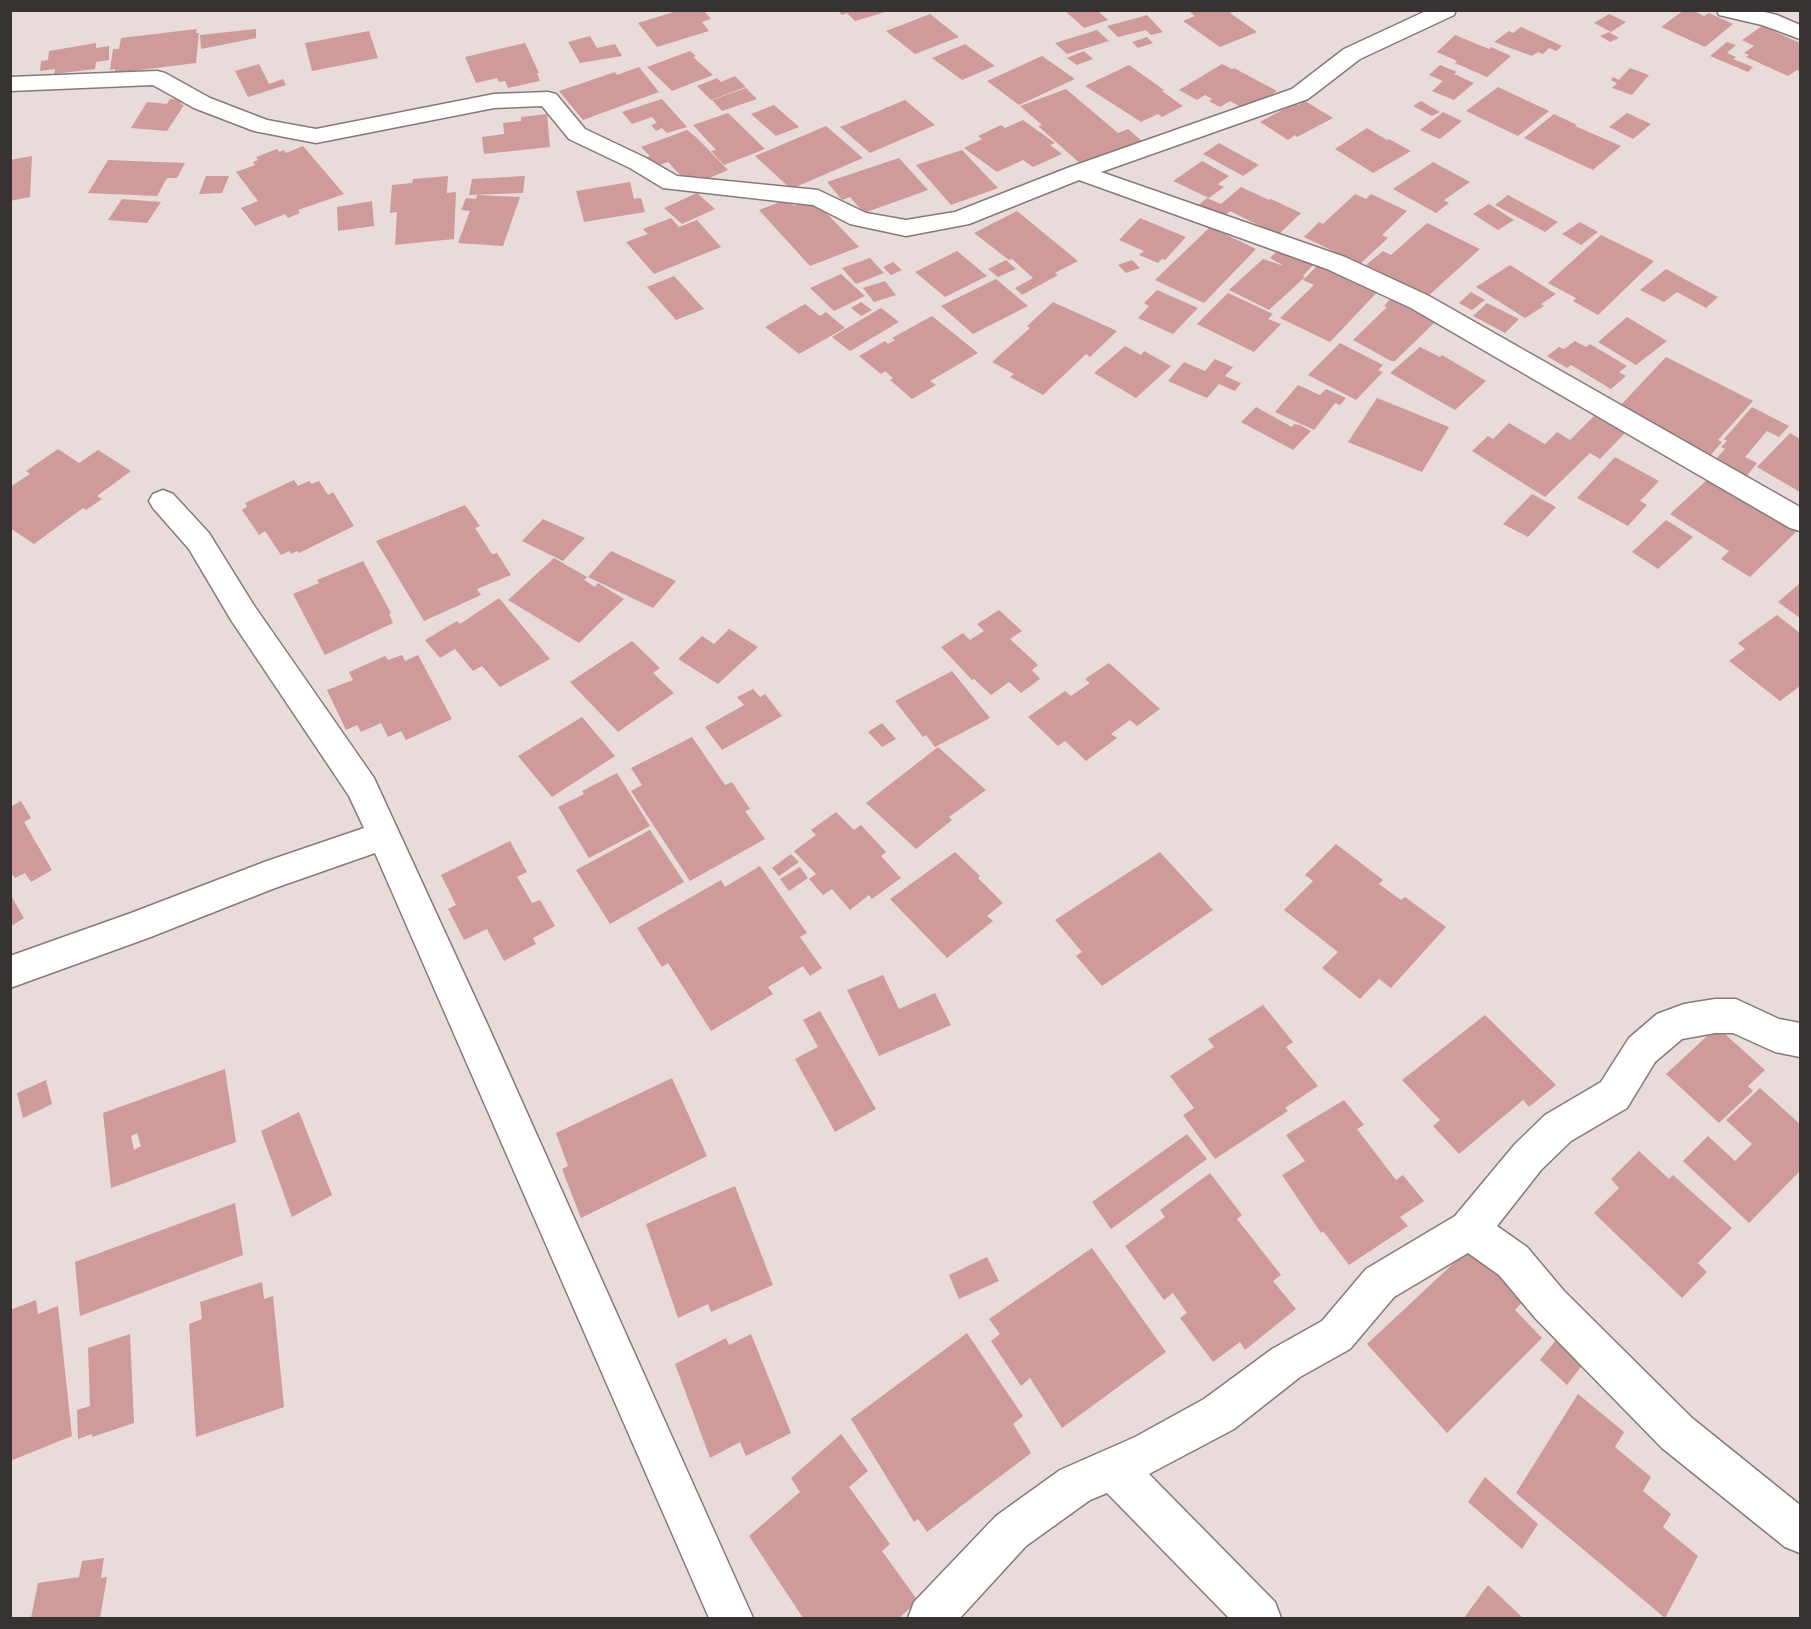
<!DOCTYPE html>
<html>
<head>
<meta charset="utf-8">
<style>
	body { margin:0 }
	#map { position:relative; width:1811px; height:1629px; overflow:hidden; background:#eadbdb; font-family:"Sofia Sans Condensed",sans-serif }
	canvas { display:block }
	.frame { position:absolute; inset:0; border:12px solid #383333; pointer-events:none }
</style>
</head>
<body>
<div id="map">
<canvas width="1811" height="1629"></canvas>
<div class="frame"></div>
</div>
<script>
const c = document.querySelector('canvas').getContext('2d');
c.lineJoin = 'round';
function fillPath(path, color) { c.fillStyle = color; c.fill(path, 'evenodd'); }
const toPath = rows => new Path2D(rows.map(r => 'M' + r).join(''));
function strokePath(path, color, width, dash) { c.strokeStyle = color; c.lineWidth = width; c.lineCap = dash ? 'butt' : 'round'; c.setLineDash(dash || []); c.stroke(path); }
fillPath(toPath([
	[680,10,703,10,711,19,702,22,709,31,657,47,638,23],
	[837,10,889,10,889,11,855,21,847,13,842,15],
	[1064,10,1097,10,1108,20,1084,28],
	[1187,10,1230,10,1233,12,1230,13,1257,32,1220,47,1183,21,1195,16],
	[1684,10,1692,10,1704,16,1709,13,1733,24,1705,47,1661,27],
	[930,14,959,37,915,54,886,31],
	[1609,14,1626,22,1611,32,1594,23],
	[1147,15,1163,32,1151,35,1146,30,1118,37,1107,26],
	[1762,26,1800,43,1800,71,1797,70,1788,76,1746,57,1749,55,1744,53,1754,46,1742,40],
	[1521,27,1556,43,1562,46,1556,51,1549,48,1543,54,1538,52,1532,56,1494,42,1509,31,1513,33],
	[197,29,196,33,199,33,196,63,115,73,115,69,110,70,113,49,119,49,121,38],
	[256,29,256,38,201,49,200,35],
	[1097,30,1109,41,1067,54,1055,43],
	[369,31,378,58,312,71,305,43],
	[1609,32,1619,38,1610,42,1600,36],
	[1455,35,1489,49,1491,47,1511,56,1487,77,1455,63,1457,61,1437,52],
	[590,36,597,48,615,44,622,56,580,63,568,42],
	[1147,37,1153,43,1138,48,1132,42],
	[1727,42,1736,45,1727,53,1736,57,1733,59,1753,67,1748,72,1710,56],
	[96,43,96,48,109,46,109,60,96,62,95,69,54,74,55,69,40,71,41,61,48,60,49,51],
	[525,43,539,73,537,73,540,81,508,88,505,81,499,82,497,78,476,83,465,57],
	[965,44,995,66,962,80,932,58],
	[690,51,696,56,693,57,713,75,672,91,647,67],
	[1084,51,1093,59,1077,65,1067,58],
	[1042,56,1075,79,1019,105,987,81],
	[259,64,269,84,283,79,286,85,248,97,235,71],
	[1222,64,1232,69,1234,68,1277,91,1246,110,1230,101,1220,107,1209,101,1212,99,1205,95,1197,100,1179,90],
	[1129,65,1164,90,1162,91,1183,106,1162,117,1158,114,1141,122,1085,86],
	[1440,65,1457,72,1454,74,1474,83,1454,100,1432,91,1443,81,1429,75],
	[639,67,659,92,583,120,559,91,615,72,617,75],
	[1630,68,1649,75,1632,95,1612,88,1617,83,1611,80,1613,77,1619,80],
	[735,76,746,87,711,100,697,86,717,78,721,82],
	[1498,87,1549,111,1518,136,1466,111],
	[746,88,757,99,722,111,712,100],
	[1066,89,1118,133,1128,129,1143,142,1083,166,1038,126,1042,125,1020,106],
	[170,99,184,100,180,104,184,105,167,131,131,128,147,102,167,104],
	[662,99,687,127,667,133,662,128,656,131,651,125,657,123,652,117,632,124,622,112],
	[905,100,935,125,870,153,840,127],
	[1305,101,1333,118,1297,137,1295,135,1288,140,1260,122,1295,103,1298,105],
	[1421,101,1440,112,1432,116,1413,106],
	[774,105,799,127,776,136,751,114],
	[1443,112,1462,121,1440,139,1420,130],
	[728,113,765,149,724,165,711,151,716,150,693,125],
	[1627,113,1651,124,1633,139,1609,127],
	[547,114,550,147,484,154,482,137,504,134,503,123,521,121,521,117],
	[1554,114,1577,125,1575,126,1621,146,1593,170,1524,138],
	[1023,120,1055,143,1050,145,1062,154,1033,167,1023,160,997,172,964,148,982,139,978,136,1001,125,1005,128],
	[826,126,863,158,791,189,755,156],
	[1367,128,1387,140,1389,139,1411,151,1373,173,1335,149],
	[687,130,696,137,728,170,702,181,697,176,685,180,668,162,654,167,645,158,650,156,641,147],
	[1219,143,1259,165,1243,176,1203,154],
	[303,146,344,194,298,210,300,213,288,218,285,214,255,226,241,208,258,201,236,172,255,165,253,162,258,160,256,157,277,149,279,152,284,150,286,153],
	[962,150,998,188,951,205,916,165],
	[32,156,30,197,10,201,10,160],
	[899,158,928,190,864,213,850,197,842,200,827,182],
	[108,160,185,163,177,178,167,178,157,196,88,193],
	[1202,161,1229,176,1218,184,1224,187,1209,198,1173,181],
	[1433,162,1470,182,1444,200,1449,203,1436,213,1393,189],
	[206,176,229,176,222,193,199,194],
	[448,176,447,193,456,192,454,239,395,245,397,212,390,213,392,185,412,183,413,179],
	[525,176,523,193,469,195,472,179],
	[630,182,634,199,641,198,645,212,584,222,576,191],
	[1241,187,1269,200,1271,199,1301,213,1278,235,1230,211,1222,219,1196,207,1207,198,1221,204],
	[697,193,715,209,682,224,664,208],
	[1355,194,1366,199,1371,194,1407,211,1382,235,1388,238,1360,264,1304,237,1319,222,1323,224],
	[477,195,520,197,503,246,458,243,470,211,461,210,466,198,476,199],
	[1508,195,1558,222,1545,232,1495,205],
	[122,199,161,202,147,223,108,220],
	[788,199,794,206,813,199,859,247,810,266,759,210],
	[372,201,374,226,338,231,337,207],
	[1489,204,1514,220,1498,230,1473,214],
	[1017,211,1078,261,1055,273,1058,275,1022,295,1015,288,1033,278,1012,259,1009,260,974,233],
	[671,218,679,227,697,220,721,247,654,274,626,242,648,234,643,229],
	[1140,218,1186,237,1165,260,1162,259,1158,263,1139,255,1144,251,1119,240],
	[1580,222,1598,232,1581,245,1562,234],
	[1427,223,1480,249,1427,297,1366,265,1383,251,1391,255],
	[1210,227,1256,249,1204,303,1155,280],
	[1601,235,1654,261,1598,315,1573,301,1576,298,1548,283],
	[957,251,987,276,945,297,915,272],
	[1277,251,1313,265,1303,276,1305,277,1269,310,1229,290,1263,259,1284,266,1270,258],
	[870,258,884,273,856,284,842,268],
	[1006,260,1016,269,998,277,988,269],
	[1132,260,1140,268,1126,273,1118,265],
	[1323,260,1382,287,1330,342,1280,318,1314,285,1303,280],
	[893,262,902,270,891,275,883,267],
	[1510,265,1556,294,1541,304,1544,306,1525,318,1476,287],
	[1666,269,1690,282,1718,297,1706,308,1677,292,1664,302,1640,290],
	[841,274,865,296,834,311,810,288],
	[674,276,704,309,676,320,647,287],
	[996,279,1028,306,973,334,941,306],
	[885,281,896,295,874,302,863,288],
	[1157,290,1198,308,1173,334,1138,318,1149,306,1144,303],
	[1471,292,1485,300,1472,310,1459,303],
	[1228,293,1273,314,1268,319,1281,324,1254,352,1197,324],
	[1390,299,1435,322,1395,361,1391,361,1353,340,1387,307,1384,306],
	[861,302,872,310,861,316,851,308],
	[1053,302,1117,331,1090,357,1086,354,1043,395,1010,377,1014,374,992,362,1030,328,1027,326],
	[1487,303,1519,319,1505,333,1473,316],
	[805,304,820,316,826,312,845,328,799,354,765,327],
	[881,308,899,322,850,351,832,337],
	[932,316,978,353,930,381,936,385,912,399,890,380,893,378,885,371,881,374,859,356,885,341,888,344,895,340,892,338],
	[1627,317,1667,341,1636,365,1598,342],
	[1575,341,1586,347,1590,344,1627,366,1619,372,1626,376,1611,389,1571,365,1567,368,1547,356,1559,347,1564,349],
	[1340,343,1383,365,1378,370,1383,372,1356,400,1308,375],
	[1125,346,1141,355,1144,351,1171,366,1136,398,1094,373],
	[1420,347,1440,357,1442,355,1486,381,1455,410,1390,373],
	[1666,357,1753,401,1718,440,1722,442,1709,457,1618,408],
	[1215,359,1233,367,1225,376,1241,383,1235,391,1219,384,1207,398,1168,381,1184,362,1205,371],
	[1298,385,1320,395,1326,389,1346,398,1340,405,1335,403,1314,430,1275,412],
	[1377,398,1449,427,1422,472,1348,442],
	[1256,407,1292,427,1294,424,1300,425,1311,431,1293,450,1241,422],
	[1752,407,1789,426,1779,437,1767,431,1745,457,1757,463,1746,477,1715,460,1725,449,1721,447,1727,441,1724,439],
	[1594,416,1625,433,1600,459,1590,453,1545,497,1472,451,1488,436,1493,439,1509,423,1545,444,1557,432,1570,440],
	[1790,433,1800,439,1800,492,1757,467],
	[58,449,79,463,98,450,131,471,97,496,102,499,86,510,83,508,34,544,10,528,10,487,30,474,26,471],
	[1615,457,1659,481,1640,501,1647,505,1628,526,1577,498],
	[1709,478,1797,531,1750,577,1721,559,1729,551,1670,514],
	[294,480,298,486,309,481,312,484,319,481,328,495,333,492,354,526,299,553,297,551,291,554,289,551,281,555,265,531,259,535,242,510,247,507,245,503],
	[1532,494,1556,507,1528,537,1503,524],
	[465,505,480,526,475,528,492,554,497,553,511,575,477,589,481,595,424,621,376,541],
	[543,519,585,538,563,561,522,541],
	[1666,520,1693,537,1658,569,1632,552],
	[611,551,676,581,653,608,588,577],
	[554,558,587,577,584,580,595,587,598,583,624,599,579,643,508,600],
	[363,561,391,613,389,614,393,623,325,655,293,594,319,583,317,580],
	[1800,583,1800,618,1778,602],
	[499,598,550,659,500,687,482,666,473,671,455,649,440,658,425,640,457,621,460,624],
	[999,610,1022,631,1010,639,1038,665,1032,670,1040,679,1021,693,1009,682,991,695,974,679,972,680,941,647,963,633,970,640,984,631,977,624],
	[1777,615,1800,633,1800,686,1780,701,1729,661,1745,649,1738,643],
	[729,629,758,647,718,684,678,659,702,636,714,644],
	[632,641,660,668,653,673,674,693,618,732,570,682],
	[402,655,405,661,418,655,452,719,406,740,401,731,388,737,381,723,361,732,357,725,346,730,327,690,353,680,349,672,385,656,388,660],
	[1109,663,1160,709,1137,726,1130,720,1111,734,1117,738,1086,761,1065,741,1058,746,1028,717,1065,691,1071,696,1090,683,1085,679],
	[952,671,990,718,935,747,926,735,923,737,895,701],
	[753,689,760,697,765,694,782,716,722,750,705,727,744,705,737,697],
	[582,717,615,756,552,797,518,756],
	[882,723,896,739,882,747,868,732],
	[692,737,725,785,732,782,750,809,745,811,765,839,690,881,631,791,642,785,631,768],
	[938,747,986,790,949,817,952,820,916,849,866,803],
	[617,773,650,826,589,858,558,807,584,794,582,791],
	[21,801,31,818,24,822,52,870,31,882,25,873,15,878,13,875,10,876,10,807],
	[836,812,854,830,861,825,886,852,881,856,901,878,872,899,869,895,850,910,832,889,823,895,809,879,816,874,794,851,816,835,811,830],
	[650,830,684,882,610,924,576,870],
	[510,841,527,872,517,877,532,903,540,900,555,926,533,938,536,944,504,961,487,929,464,940,448,909,456,905,441,875],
	[1336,844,1383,880,1379,884,1401,900,1405,897,1446,927,1391,988,1379,979,1360,999,1322,968,1338,952,1284,910,1313,881,1305,875],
	[955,852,980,876,978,878,1003,903,987,916,993,921,947,958,890,899],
	[1160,852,1213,910,1102,986,1076,956,1082,952,1055,920],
	[791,854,799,862,779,876,772,868],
	[760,866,807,933,800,937,822,968,810,976,803,966,768,987,773,994,711,1031,668,963,662,967,637,928,721,880,725,887],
	[800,867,808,878,789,891,780,879],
	[10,894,24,918,10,927],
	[883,975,899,1009,935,993,951,1025,879,1056,847,990],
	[1263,1005,1293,1042,1286,1047,1318,1086,1285,1108,1288,1111,1215,1159,1183,1115,1194,1108,1170,1076,1214,1047,1208,1039],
	[820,1011,876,1109,835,1132,795,1059,818,1047,803,1020],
	[1485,1015,1556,1085,1529,1107,1523,1100,1459,1154,1433,1126,1440,1120,1402,1080],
	[1717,1027,1765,1070,1748,1086,1753,1091,1719,1123,1666,1074],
	[225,1069,236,1142,111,1188,103,1113],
	[137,1133,141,1146,134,1150,131,1136],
	[672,1078,707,1156,581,1218,562,1169,568,1166,556,1133],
	[46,1080,52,1104,23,1118,17,1093],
	[1760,1088,1800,1124,1800,1171,1749,1223,1683,1161,1708,1136,1735,1161,1752,1144,1726,1120],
	[1344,1100,1364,1125,1357,1129,1396,1180,1403,1175,1424,1201,1400,1217,1408,1226,1349,1265,1323,1231,1321,1233,1282,1175,1305,1161,1286,1135],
	[299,1112,332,1195,292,1217,261,1131],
	[1187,1134,1207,1159,1111,1229,1092,1202],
	[1639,1151,1669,1179,1673,1175,1732,1228,1698,1263,1707,1272,1682,1298,1594,1213,1619,1188,1611,1179],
	[1210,1173,1242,1215,1237,1219,1281,1275,1273,1281,1296,1309,1245,1350,1240,1342,1213,1362,1180,1318,1187,1313,1173,1293,1164,1300,1125,1246,1165,1217,1160,1210],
	[735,1186,773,1285,711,1312,708,1304,678,1318,646,1224],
	[235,1203,243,1255,80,1316,75,1262],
	[1472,1246,1524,1300,1515,1310,1542,1338,1447,1433,1367,1344],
	[1092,1248,1166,1352,1062,1428,1030,1378,1021,1386,991,1341,1000,1334,989,1319],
	[987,1257,999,1281,959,1299,949,1275],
	[262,1282,264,1299,273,1296,284,1407,196,1437,189,1324,202,1319,200,1302],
	[36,1300,38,1314,58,1306,72,1436,10,1461,10,1310],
	[967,1333,1023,1416,1013,1424,1031,1453,927,1532,918,1519,914,1522,851,1419],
	[130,1334,134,1423,92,1437,92,1434,78,1439,77,1410,90,1406,88,1348],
	[751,1334,791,1433,746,1456,740,1442,710,1458,675,1364,726,1338,729,1345],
	[1560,1335,1587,1359,1567,1385,1540,1360],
	[1578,1394,1624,1432,1615,1447,1651,1477,1643,1491,1671,1514,1663,1527,1698,1556,1665,1618,1516,1493],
	[841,1434,868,1471,849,1487,890,1544,882,1551,918,1601,899,1618,803,1618,749,1536,800,1492,791,1478],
	[1485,1477,1538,1524,1522,1549,1468,1502],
	[104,1558,101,1578,107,1577,100,1618,31,1618,38,1583,79,1577,82,1561],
	[1488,1585,1523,1618,1464,1618]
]), '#ce9a9a');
const minor = toPath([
	[1428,10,1456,10,1454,15,1360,59,1308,99,1101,172,1345,257,1429,296,1800,507,1800,531,1790,528,1411,308,1327,269,1079,180,969,224,906,236,850,224,813,205,663,188,630,168,569,139,542,106,494,108,316,143,254,131,194,108,153,85,10,91,10,77,157,71,165,73,210,98,267,120,316,129,494,94,548,92,556,94,585,129,646,158,677,176,818,190,866,213,906,220,955,212,1070,167,1292,89,1344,49,1428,10],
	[1717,10,1756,10,1777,15,1800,25,1800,39,1762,25,1719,15,1717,10],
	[163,490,173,494,209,533,253,604,374,778,489,1028,753,1618,709,1618,375,853,275,888,148,938,10,988,10,956,131,913,267,861,364,828,349,796,231,620,189,549,153,508,149,501,153,494,163,490],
	[1715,999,1736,999,1779,1019,1800,1023,1800,1057,1775,1052,1733,1033,1715,1033,1682,1039,1655,1062,1627,1108,1571,1141,1541,1170,1497,1226,1527,1247,1564,1291,1692,1418,1800,1505,1800,1553,1785,1547,1662,1448,1536,1319,1499,1275,1468,1253,1394,1297,1350,1349,1300,1377,1234,1429,1149,1474,1275,1602,1281,1618,1229,1618,1107,1493,1090,1500,1026,1546,960,1618,908,1618,914,1602,996,1516,1060,1470,1135,1437,1204,1399,1272,1349,1322,1321,1366,1269,1455,1216,1515,1144,1545,1115,1601,1082,1629,1038,1657,1014,1684,1004,1715,999]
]);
strokePath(minor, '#867979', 3);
fillPath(minor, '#fff');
</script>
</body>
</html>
